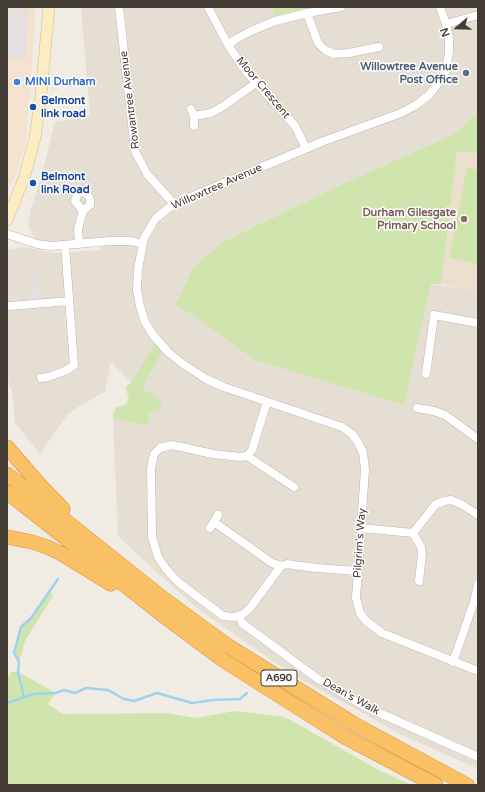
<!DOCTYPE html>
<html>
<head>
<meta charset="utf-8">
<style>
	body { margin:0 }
	#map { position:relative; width:485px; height:792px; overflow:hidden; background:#f1ece3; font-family:"Varela Round",sans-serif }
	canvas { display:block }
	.frame { position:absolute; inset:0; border:8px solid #433c34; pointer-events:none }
	.north { position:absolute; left:437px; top:8px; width:40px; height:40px; -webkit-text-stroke:3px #fff; paint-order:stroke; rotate:250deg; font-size:11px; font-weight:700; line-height:16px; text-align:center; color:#433c34 }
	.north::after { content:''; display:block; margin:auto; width:14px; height:18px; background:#433c34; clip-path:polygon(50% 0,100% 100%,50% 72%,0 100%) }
</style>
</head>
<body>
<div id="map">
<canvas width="485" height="792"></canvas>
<div class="frame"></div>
<div class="north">N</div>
</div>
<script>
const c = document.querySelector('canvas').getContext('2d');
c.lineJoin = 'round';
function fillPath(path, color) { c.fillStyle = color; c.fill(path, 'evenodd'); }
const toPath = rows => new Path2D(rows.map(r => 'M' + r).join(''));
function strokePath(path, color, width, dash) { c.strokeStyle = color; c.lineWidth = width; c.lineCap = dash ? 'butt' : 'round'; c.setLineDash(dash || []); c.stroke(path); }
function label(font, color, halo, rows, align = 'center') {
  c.font = font + ' "Varela Round",sans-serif'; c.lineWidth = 3; c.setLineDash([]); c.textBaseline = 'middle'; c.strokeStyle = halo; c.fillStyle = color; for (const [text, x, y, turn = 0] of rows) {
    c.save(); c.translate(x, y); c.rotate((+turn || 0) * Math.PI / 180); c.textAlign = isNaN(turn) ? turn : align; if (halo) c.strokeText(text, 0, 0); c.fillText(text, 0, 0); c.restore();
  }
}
fillPath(toPath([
	[81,7,478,7,478,113,454,134,332,189,223,242,175,306,192,314,404,404,431,284,478,291,478,769,400,734,290,673,198,609,153,569,118,536,113,419,148,425,150,413,162,401,130,381,111,362,106,385,106,391,81,405,67,415,40,454,15,423,12,390,9,385,7,367,7,250,23,247,55,253,101,250,101,242,37,244,28,224,31,209,42,174,55,122,90,116]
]), '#e5ded2');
fillPath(toPath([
	[7,7,35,7,34,39,26,140,18,168,7,194]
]), '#f3e2ce');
fillPath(toPath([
	[457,152,478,153,478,291,441,284]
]), '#eae0cd');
fillPath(toPath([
	[273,7,311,7,312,12,275,21],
	[478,113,478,153,457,152,441,284,431,284,404,405,255,360,192,314,175,306,193,268,223,242,332,189,454,134],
	[467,167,478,170,478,264,449,258],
	[155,343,162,351,142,388,162,401,160,409,150,413,148,425,113,419,114,411,117,407,126,404,129,398,125,387,132,382],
	[50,591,53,596,25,641,19,662,14,653,21,627,31,618],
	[11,672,18,672,56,693,48,704,63,714,166,713,195,718,235,711,285,717,377,769,411,785,7,785,7,679]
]), '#cfe5ad');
fillPath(toPath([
	[7,7,29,7,25,60,7,58,8,22,7,22],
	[39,272,42,301,32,302,29,274]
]), '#e2dfdc');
strokePath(toPath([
	[24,697,18,672,19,662,14,653,21,627,31,618,58,579],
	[7,703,34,694,56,693,64,690,75,693,86,688,108,690,124,699,134,701,157,693,192,703,213,700,240,699,247,693]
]), '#a0d2ed', 2.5);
const street = toPath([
	[119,7,135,151,147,174,174,204],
	[208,7,228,45,244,69,295,126,306,148],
	[440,7,446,24,449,38,449,52,446,71,436,86,429,95,416,105,401,113,324,141,174,204,156,218,144,238,138,269,137,290,140,306,145,322,153,335,168,352,183,364,206,379,224,387,342,427,352,434,358,442,363,453,365,469,356,598,360,613,366,621,382,633,478,671],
	[307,13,318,43,325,50,334,54,349,53,379,47],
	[446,24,478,15],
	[228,45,236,39,251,31,275,21,307,13,341,7],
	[191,109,194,116,194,126],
	[194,116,211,113,222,107,256,83],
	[7,234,37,244,51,246,110,241,132,241,142,244],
	[79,244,78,229,83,211,90,205,90,199,87,194,83,192,78,193,75,201,83,211],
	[10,306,69,301],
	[426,374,434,315,478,323],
	[41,378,48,377,65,371,70,368,74,365,65,245],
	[267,402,252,450,247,456,240,457,213,454,172,445,160,448,154,454,151,468,152,537,158,557,166,569,178,582,223,616,234,617,243,614,250,608,281,566],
	[417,408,434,411,445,415,478,439],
	[247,456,294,487],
	[214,522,272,563,281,566,287,564,293,565,316,568,357,571],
	[210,528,218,515],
	[361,528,413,533,435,505,444,501,451,500,461,504,478,515],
	[413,533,421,547,422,554,419,581],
	[239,616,242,623,318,679,364,706,478,757],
	[453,662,474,602,478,584]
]);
const secondary = toPath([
	[7,220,24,178,35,138,41,95,49,7]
]);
const highway = toPath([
	[7,447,39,484,63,509],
	[7,474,164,599,228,646,354,724,467,785],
	[7,492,164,616,223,660,343,736,436,785],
	[7,537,32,542,47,547,62,554,111,584]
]);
strokePath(street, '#bfb6a9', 9);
strokePath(secondary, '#d0bd94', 12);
strokePath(highway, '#d89337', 15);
strokePath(street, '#fff', 8);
strokePath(secondary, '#fdebc2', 11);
strokePath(highway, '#f9c066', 14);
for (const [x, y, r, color] of [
	[466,73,4,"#5c6f8a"],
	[17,82,4,"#3f7fe0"],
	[33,107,4,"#1a4fb4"],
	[33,183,4,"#1a4fb4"],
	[464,219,4,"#8d6e63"]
]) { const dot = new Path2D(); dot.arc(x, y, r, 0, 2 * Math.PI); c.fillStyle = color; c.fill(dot); strokePath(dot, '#fff', 1.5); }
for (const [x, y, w] of [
	[279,678,36]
]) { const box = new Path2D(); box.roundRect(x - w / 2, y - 8, w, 16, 3); c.fillStyle = '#fff'; c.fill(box); strokePath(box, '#433c34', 1); }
label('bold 10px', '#433c34', null, [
	["A690",279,678]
]);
label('bold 11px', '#4e5e75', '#fff', [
	["Willowtree Avenue",458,67],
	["Post Office",458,80]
], 'right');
label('bold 11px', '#366cbe', '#fff', [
	["MINI Durham",25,82]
], 'left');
label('11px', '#433c34', '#fff', [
	["Moor Crescent",263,88,50],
	["Rowantree Avenue",130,100,-97],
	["Willowtree Avenue",217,187,-24],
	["Pilgrim's Way",360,543,-86],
	["Dean's Walk",351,697,29]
]);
label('bold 11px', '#164399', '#fff', [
	["Belmont",41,101],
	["link road",41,114],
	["Belmont",41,177],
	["link Road",41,190]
], 'left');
label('bold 11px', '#785e54', '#fff', [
	["Durham Gilesgate",456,213],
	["Primary School",456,226]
], 'right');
</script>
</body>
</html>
